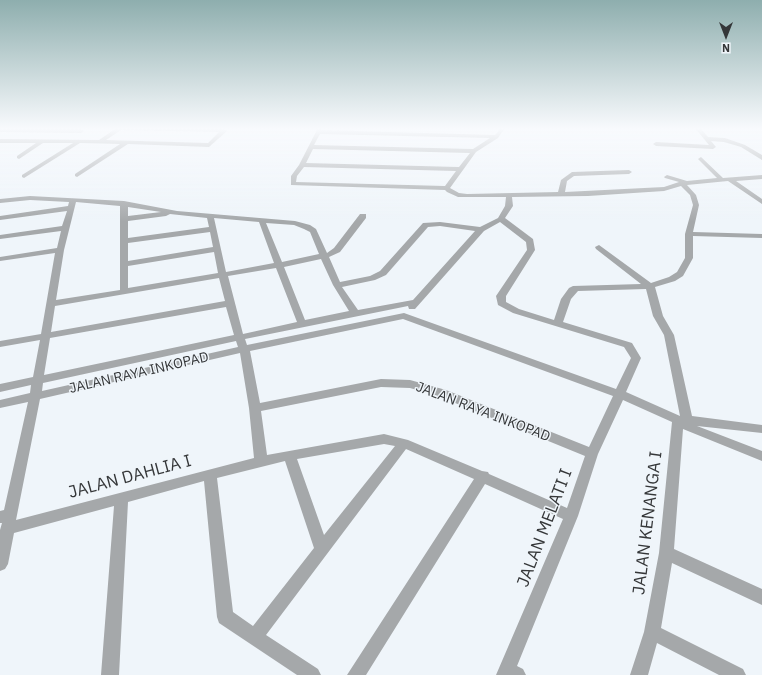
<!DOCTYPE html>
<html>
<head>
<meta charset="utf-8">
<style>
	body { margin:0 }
	#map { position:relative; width:762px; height:675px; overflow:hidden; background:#eff5fa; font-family:"IBM Plex Sans",sans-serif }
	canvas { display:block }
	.north { position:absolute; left:706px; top:16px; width:40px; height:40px; -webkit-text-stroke:3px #eff5fa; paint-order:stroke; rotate:180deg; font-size:11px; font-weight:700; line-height:16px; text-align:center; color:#353739 }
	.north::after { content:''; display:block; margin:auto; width:14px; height:18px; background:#353739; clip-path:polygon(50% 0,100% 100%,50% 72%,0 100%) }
</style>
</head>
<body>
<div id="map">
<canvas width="762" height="675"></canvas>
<div class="north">N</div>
</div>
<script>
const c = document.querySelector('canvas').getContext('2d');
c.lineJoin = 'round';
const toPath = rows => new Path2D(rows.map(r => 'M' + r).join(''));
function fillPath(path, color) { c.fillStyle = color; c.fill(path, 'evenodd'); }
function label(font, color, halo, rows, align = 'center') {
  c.font = font + ' "IBM Plex Sans",sans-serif'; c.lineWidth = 3; c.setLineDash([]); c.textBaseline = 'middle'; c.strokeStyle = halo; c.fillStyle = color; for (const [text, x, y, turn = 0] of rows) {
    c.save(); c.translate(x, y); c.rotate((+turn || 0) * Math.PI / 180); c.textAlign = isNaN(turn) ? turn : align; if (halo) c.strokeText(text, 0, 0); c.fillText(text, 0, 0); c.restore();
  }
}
fillPath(toPath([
	[0,128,81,129,84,131,81,133,0,132,0,128],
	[115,128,224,129,227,131,209,147,128,144,77,177,75,176,75,174,120,144,80,143,24,178,22,177,22,175,73,143,43,143,19,159,17,158,17,156,36,143,0,143,0,139,99,140,115,129,115,128],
	[121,130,219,132,208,143,106,140,121,130],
	[318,128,322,128,321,130,495,135,501,128,505,128,498,138,476,152,450,188,459,193,467,194,558,192,561,180,572,172,629,170,632,172,629,174,574,176,567,181,565,192,664,187,679,182,665,178,664,177,667,175,687,181,717,178,698,159,701,157,723,178,762,175,762,179,736,181,762,199,762,204,728,181,687,185,696,195,699,205,693,232,762,234,762,238,693,236,693,258,683,276,675,281,655,287,663,316,674,335,692,416,762,425,762,433,697,426,762,451,762,461,683,429,674,549,762,589,762,605,672,563,661,628,743,669,746,675,719,675,657,643,648,675,630,675,644,632,659,553,672,422,623,400,598,454,578,516,517,666,523,669,526,675,496,675,563,519,485,484,366,675,347,675,474,479,406,449,266,635,318,669,321,675,297,675,219,623,217,617,204,481,128,502,119,675,101,675,114,506,14,533,8,564,5,569,0,571,0,530,2,523,0,523,0,511,4,510,28,402,0,408,0,400,30,393,31,385,0,392,0,384,33,377,40,340,0,347,0,341,41,334,55,253,0,261,0,257,57,248,61,231,0,239,0,235,62,226,67,211,0,220,0,216,68,206,69,202,30,200,0,203,0,199,30,196,124,201,177,211,295,221,310,225,316,229,327,253,334,248,360,214,366,214,366,218,340,252,329,257,340,282,370,276,380,271,423,223,440,222,480,227,498,218,505,206,506,197,458,197,447,192,445,190,291,185,291,176,299,165,318,128],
	[320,134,490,138,473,149,314,145,320,134],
	[313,149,470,153,459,167,306,163,313,149],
	[304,167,456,171,445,186,296,182,297,176,304,167],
	[681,186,690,195,693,205,685,234,685,258,677,272,669,277,651,283,599,245,595,247,596,249,641,284,573,286,569,288,561,299,554,320,519,309,506,302,506,296,535,250,533,239,505,218,513,206,512,197,588,196,664,191,681,186],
	[76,202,120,206,120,290,56,300,64,250,76,202],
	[128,207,161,212,128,216,128,207],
	[170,214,207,218,209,227,128,238,128,221,166,216,170,214],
	[214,218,259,222,274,263,226,272,214,218],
	[500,222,526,242,527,250,496,296,498,305,513,313,624,347,631,358,616,389,404,313,247,345,245,339,408,306,409,309,415,309,484,231,500,222],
	[266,223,294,225,304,229,310,232,319,254,282,262,266,223],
	[440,226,475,231,413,300,358,310,342,287,375,280,386,275,428,227,440,226],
	[210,232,213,247,128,261,128,243,210,232],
	[214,252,218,273,128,288,128,266,214,252],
	[321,259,333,285,349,311,305,320,284,267,321,259],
	[276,268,297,322,243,334,228,276,276,268],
	[219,278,225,301,51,332,55,306,219,278],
	[646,289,653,316,664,335,680,416,626,392,641,358,632,343,563,322,571,299,578,291,646,289],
	[226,307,234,335,44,375,50,338,226,307],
	[403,319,613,396,589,447,446,390,410,380,381,379,260,403,250,351,403,319],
	[236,341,238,347,42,391,43,383,236,341],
	[240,353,249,408,254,458,16,520,40,399,240,353],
	[381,387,410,388,438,396,585,456,567,508,489,474,488,472,482,471,408,440,384,434,267,455,261,411,381,387],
	[384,444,395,446,324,535,297,459,384,444],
	[285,461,314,548,253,626,233,612,217,478,285,461],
	[695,128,700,128,708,137,725,138,745,145,762,155,762,160,741,147,724,142,711,141,716,147,713,149,656,146,653,144,656,142,709,145,695,128]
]), '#a5a8aa');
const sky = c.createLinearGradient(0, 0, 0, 222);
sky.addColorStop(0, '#8eaeae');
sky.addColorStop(0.58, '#f8fafd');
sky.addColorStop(1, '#f8fafd00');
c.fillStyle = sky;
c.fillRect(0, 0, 762, 222);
label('14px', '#353739', '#eff5fa', [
	["JALAN RAYA INKOPAD",139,373,-13],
	["JALAN RAYA INKOPAD",483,412,21]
]);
label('17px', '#353739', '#eff5fa', [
	["JALAN DAHLIA I",130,477,-15],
	["JALAN KENANGA I",648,523,-83],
	["JALAN MELATI I",545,528,-69]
]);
</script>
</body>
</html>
